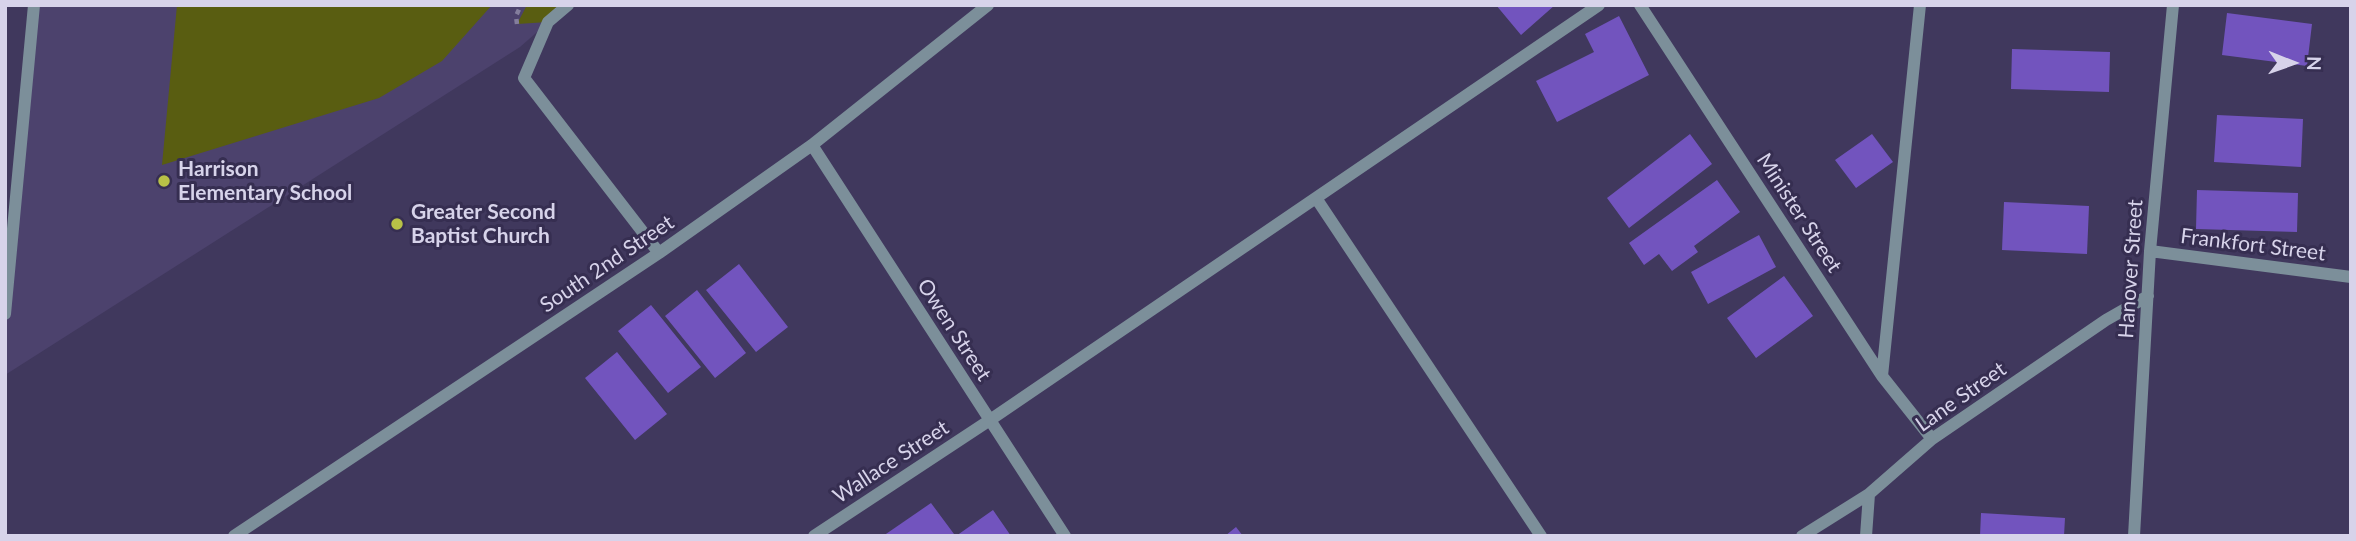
<!DOCTYPE html>
<html>
<head>
<meta charset="utf-8">
<style>
	body { margin:0 }
	#map { position:relative; width:2356px; height:541px; overflow:hidden; background:#40385d; font-family:Lato,sans-serif }
	canvas { display:block }
	.frame { position:absolute; inset:0; border:7px solid #d7d3ea; pointer-events:none }
	.north { position:absolute; left:2258px; top:28px; width:70px; height:70px; -webkit-text-stroke:5px #362e51; paint-order:stroke; rotate:91deg; font-size:19px; font-weight:700; line-height:28px; text-align:center; color:#d7d3ea }
	.north::after { content:''; display:block; margin:auto; width:24px; height:32px; background:#d7d3ea; clip-path:polygon(50% 0,100% 100%,50% 72%,0 100%) }
</style>
</head>
<body>
<div id="map">
<canvas width="2356" height="541"></canvas>
<div class="frame"></div>
<div class="north">N</div>
</div>
<script>
const c = document.querySelector('canvas').getContext('2d');
c.lineJoin = 'round';
function fillPath(path, color) { c.fillStyle = color; c.fill(path, 'evenodd'); }
const toPath = rows => new Path2D(rows.map(r => 'M' + r).join(''));
function strokePath(path, color, width, dash) { c.strokeStyle = color; c.lineWidth = width; c.lineCap = dash ? 'butt' : 'round'; c.setLineDash(dash || []); c.stroke(path); }
function label(font, color, halo, rows, align = 'center') {
  c.font = font + ' Lato,sans-serif'; c.lineWidth = 6; c.setLineDash([]); c.textBaseline = 'middle'; c.strokeStyle = halo; c.fillStyle = color; for (const [text, x, y, turn = 0] of rows) {
    c.save(); c.translate(x, y); c.rotate((+turn || 0) * Math.PI / 180); c.textAlign = isNaN(turn) ? turn : align; if (halo) c.strokeText(text, 0, 0); c.fillText(text, 0, 0); c.restore();
  }
}
fillPath(toPath([
	[34,5,568,5,520,47,5,375,5,314]
]), '#4c426d');
fillPath(toPath([
	[177,5,492,5,442,61,379,98,162,165],
	[527,5,568,5,548,22,517,24]
]), '#595d11');
fillPath(toPath([
	[1496,5,1555,5,1521,35],
	[2227,13,2312,24,2307,66,2222,55],
	[1619,16,1649,75,1557,122,1536,81,1594,52,1585,34],
	[2012,49,2110,52,2109,92,2011,89],
	[2217,115,2303,119,2301,167,2214,162],
	[1690,134,1712,164,1629,228,1607,198],
	[1872,134,1893,162,1856,188,1835,160],
	[1717,180,1740,212,1694,246,1698,252,1672,271,1659,254,1644,265,1629,243],
	[2197,190,2298,193,2297,232,2196,229],
	[2004,202,2089,206,2087,254,2002,250],
	[1759,235,1776,267,1708,304,1691,272],
	[739,264,788,327,756,352,706,290],
	[1784,276,1813,316,1756,358,1727,318],
	[697,290,746,353,715,378,665,316],
	[651,305,701,367,668,393,618,331],
	[617,352,667,414,635,440,585,378],
	[931,503,954,534,951,536,883,536],
	[993,510,1011,536,956,536],
	[1981,513,2065,518,2064,536,1980,536],
	[1236,527,1243,536,1225,536]
]), '#7254be');
strokePath(toPath([
	[517,24,516,16,521,5]
]), '#847e9d', 4.5, [5, 5]);
strokePath(toPath([
	[568,5,548,22,524,78,659,253],
	[1640,5,1882,376,1932,439],
	[812,145,1065,536],
	[1316,198,1541,536],
	[2150,251,2351,277],
	[5,314,34,5],
	[1882,376,1920,5],
	[234,536,659,253,812,145,988,5],
	[814,536,990,420,1599,5],
	[1802,536,1869,494,1932,439,2106,320,2148,296],
	[1866,536,1869,494],
	[2134,536,2150,251,2173,5]
]), '#7c8f9a', 12);
for (const [x, y, r, color] of [
	[164,181,7,"#b8c147"],
	[397,224,7,"#b8c147"]
]) { const dot = new Path2D(); dot.arc(x, y, r, 0, 2 * Math.PI); c.fillStyle = color; c.fill(dot); strokePath(dot, '#362e51', 2.5); }
label('bold 21px', '#d7d3ea', '#362e51', [
	["Harrison",178,169],
	["Elementary School",178,193],
	["Greater Second",411,212],
	["Baptist Church",411,236]
], 'left');
label('21px', '#d7d3ea', '#362e51', [
	["Minister Street",1799,213,57],
	["Frankfort Street",2253,245,7],
	["South 2nd Street",607,264,-34],
	["Hanover Street",2131,269,-86],
	["Owen Street",954,330,57],
	["Lane Street",1961,397,-35],
	["Wallace Street",891,462,-33]
]);
</script>
</body>
</html>
